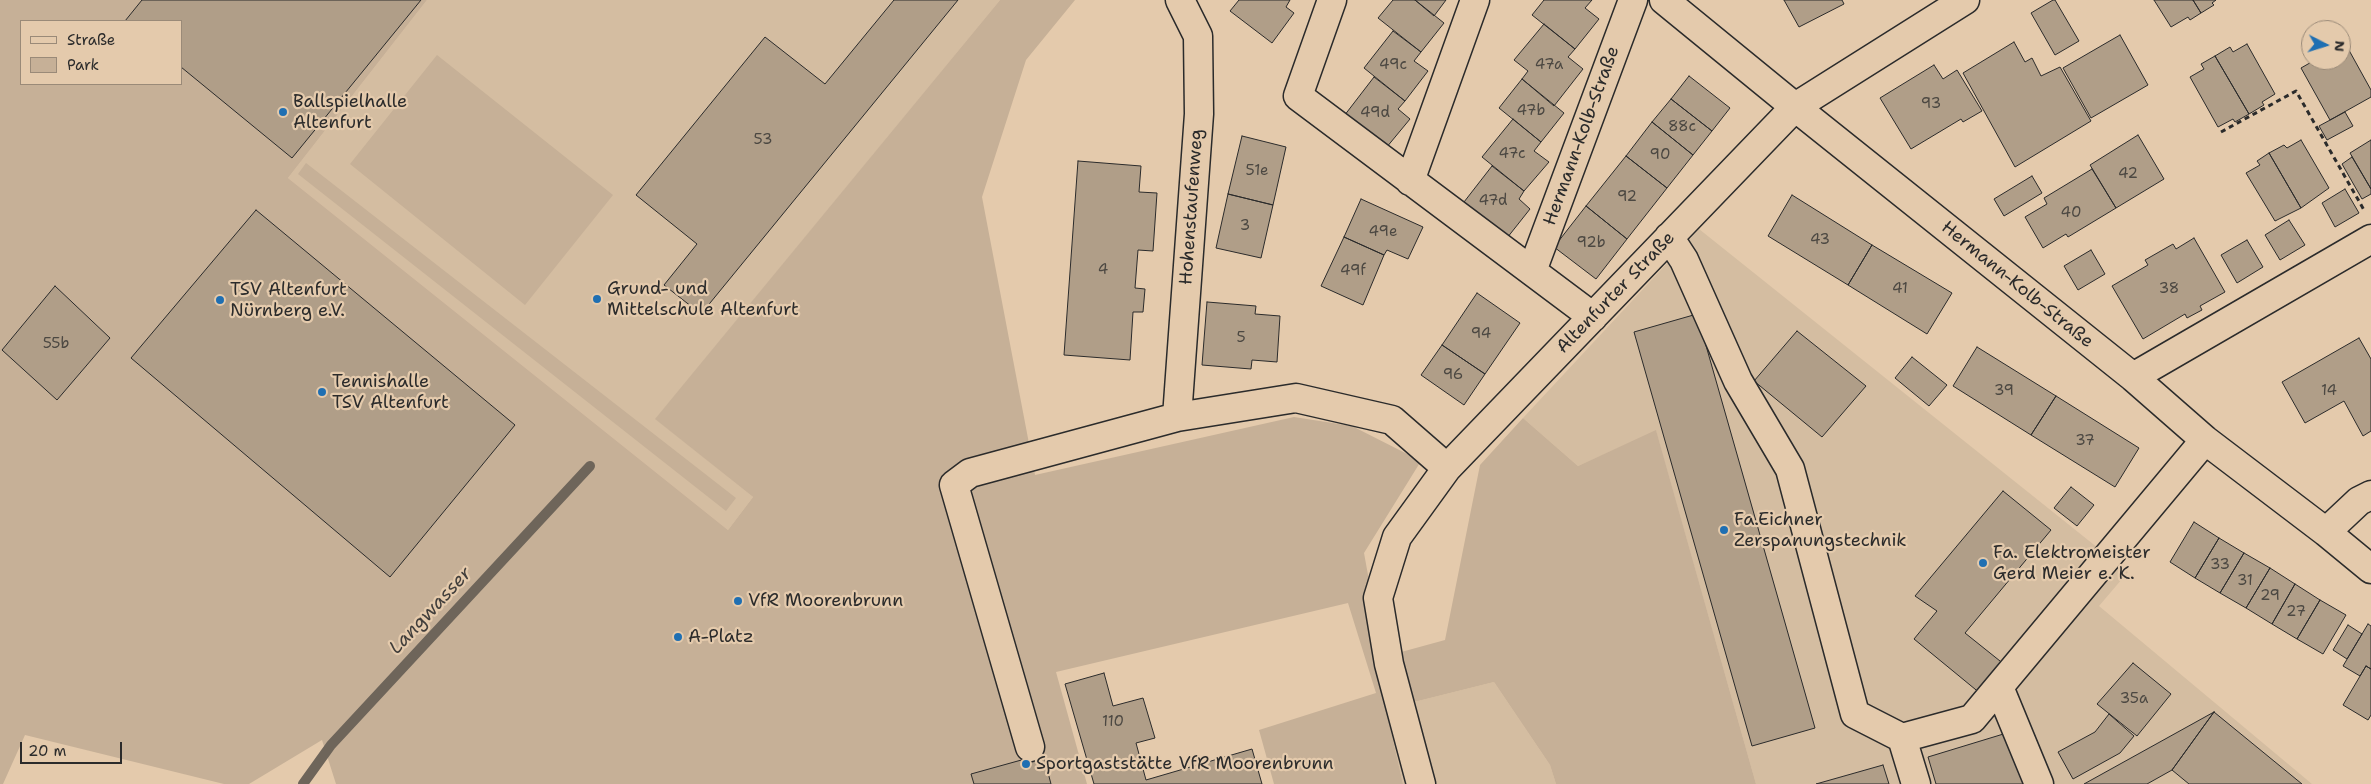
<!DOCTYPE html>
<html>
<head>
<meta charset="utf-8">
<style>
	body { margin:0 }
	#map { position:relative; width:2371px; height:784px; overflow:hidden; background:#e4caac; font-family:"Shantell Sans",sans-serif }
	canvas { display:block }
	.legend { position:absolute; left:20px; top:20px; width:162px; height:65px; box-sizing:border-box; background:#e4caac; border:1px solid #9a8a78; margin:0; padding:6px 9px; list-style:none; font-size:15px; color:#2b2b2b }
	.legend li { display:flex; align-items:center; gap:10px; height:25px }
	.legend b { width:25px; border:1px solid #9a8a78 }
	.north { position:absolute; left:2301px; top:20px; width:50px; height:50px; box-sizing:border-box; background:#e4caac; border:1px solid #9a8a78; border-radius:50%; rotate:95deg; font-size:14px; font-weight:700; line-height:20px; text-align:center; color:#2b2b2b }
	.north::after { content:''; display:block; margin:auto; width:18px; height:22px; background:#1f6fb2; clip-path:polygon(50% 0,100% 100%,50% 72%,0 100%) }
	.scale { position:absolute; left:20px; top:742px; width:102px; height:22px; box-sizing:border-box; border:2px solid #2b2b2b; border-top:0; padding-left:6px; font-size:15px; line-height:18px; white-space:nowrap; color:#2b2b2b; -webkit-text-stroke:4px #e4caac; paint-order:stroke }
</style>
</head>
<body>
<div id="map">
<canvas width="2371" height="784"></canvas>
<ul class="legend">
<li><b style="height:6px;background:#e4caac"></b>Straße</li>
<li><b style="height:14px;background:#c6b097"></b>Park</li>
</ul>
<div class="north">N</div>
<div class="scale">20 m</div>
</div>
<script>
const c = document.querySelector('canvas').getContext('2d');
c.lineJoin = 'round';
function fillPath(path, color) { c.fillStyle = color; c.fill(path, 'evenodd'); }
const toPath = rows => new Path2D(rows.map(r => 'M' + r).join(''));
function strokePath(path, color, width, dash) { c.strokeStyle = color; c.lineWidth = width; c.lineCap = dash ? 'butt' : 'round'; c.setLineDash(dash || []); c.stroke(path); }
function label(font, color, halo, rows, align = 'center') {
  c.font = font + ' "Shantell Sans",sans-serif'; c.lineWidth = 4.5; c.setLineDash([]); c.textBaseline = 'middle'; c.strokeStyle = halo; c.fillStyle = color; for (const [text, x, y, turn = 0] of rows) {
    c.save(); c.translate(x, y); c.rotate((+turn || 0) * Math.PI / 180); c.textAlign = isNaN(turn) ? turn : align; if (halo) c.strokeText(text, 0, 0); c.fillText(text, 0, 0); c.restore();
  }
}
fillPath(toPath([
	[427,0,1000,0,656,419,753,497,728,530,288,178],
	[1699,229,2128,572,2099,606,2312,784,1756,784,1656,431,1578,466,1523,418],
	[1494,682,1550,765,1556,784,1403,784,1386,709]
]), '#d4bda1');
fillPath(toPath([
	[0,0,427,0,288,178,728,530,753,497,655,419,1000,0,1075,0,1026,60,982,197,1035,475,1294,417,1352,426,1421,461,1364,553,1383,657,1445,640,1480,465,1523,418,1578,466,1656,430,1756,784,1556,784,1550,765,1494,682,1386,709,1403,784,1274,784,1259,730,1376,693,1348,603,1056,672,1087,784,336,784,322,740,249,784,224,784,25,735,3,784,0,784],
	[21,21,181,21,181,84,21,84],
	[437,55,613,195,525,305,350,164],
	[306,163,736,498,726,511,298,174]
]), '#c6b097');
strokePath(toPath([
	[303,784,331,745,590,466]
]), '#6e655a', 10);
const building = toPath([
	[142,0,421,0,292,158,181,67,181,21,125,21,142,0],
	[894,0,958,0,701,314,664,285,697,244,636,195,765,37,825,84,894,0],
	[1239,0,1290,0,1286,7,1294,13,1272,43,1230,11,1239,0],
	[1393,0,1415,0,1444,23,1421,52,1378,18,1393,0],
	[1415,0,1446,0,1434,16,1415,0],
	[1544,0,1592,0,1585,8,1599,19,1575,49,1532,15,1544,0],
	[1784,0,1842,0,1844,4,1799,27,1784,0],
	[2053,0,2055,0,2079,41,2055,55,2031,13,2053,0],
	[2154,0,2193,0,2201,13,2190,20,2188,17,2171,27,2154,0],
	[2193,0,2216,0,2212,3,2214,5,2201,13,2193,0],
	[1544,24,1575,49,1568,57,1583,69,1554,106,1522,79,1528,71,1514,60,1544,24],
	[1393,31,1421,52,1414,61,1428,71,1405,101,1364,68,1393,31],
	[2120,35,2148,85,2091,118,2063,68,2120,35],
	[2014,42,2025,62,2032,58,2041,76,2060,67,2091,121,2015,167,1963,73,2014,42],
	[2345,43,2371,90,2371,97,2330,120,2301,68,2315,60,2341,60,2341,45,2345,43],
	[2247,44,2275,94,2262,102,2264,105,2249,114,2215,56,2230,47,2233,52,2247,44],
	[2215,56,2249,114,2235,122,2233,119,2218,127,2190,77,2204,69,2201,64,2215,56],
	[1934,65,1943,79,1957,70,1982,111,1963,122,1961,119,1911,149,1880,98,1934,65],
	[1689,76,1730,108,1712,131,1671,99,1689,76],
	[1374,77,1405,101,1398,109,1410,119,1386,148,1344,116,1374,77],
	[1522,79,1564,113,1541,142,1499,108,1522,79],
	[1671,99,1712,131,1693,155,1652,122,1671,99],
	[2345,112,2353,126,2327,140,2319,126,2345,112],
	[1513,119,1541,142,1534,151,1549,162,1524,191,1482,157,1513,119],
	[1652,122,1693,155,1667,188,1626,156,1652,122],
	[2138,135,2164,179,2116,208,2090,165,2138,135],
	[1242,136,1286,147,1273,205,1228,194,1242,136],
	[2301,140,2329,188,2301,208,2269,153,2284,145,2287,148,2301,140],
	[2371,140,2371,189,2350,153,2371,140],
	[2269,153,2301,208,2275,221,2246,173,2260,165,2257,161,2269,153],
	[1626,156,1667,188,1627,239,1586,206,1626,156],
	[2352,157,2371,189,2371,194,2362,199,2342,164,2352,157],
	[1078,161,1141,166,1139,192,1157,193,1153,251,1138,250,1135,288,1145,289,1143,312,1133,312,1130,360,1064,355,1078,161],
	[1492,166,1524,191,1519,199,1530,209,1507,238,1464,202,1492,166],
	[2092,169,2116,208,2068,237,2066,234,2043,248,2025,217,2047,204,2044,198,2092,169],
	[2032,176,2042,193,2004,216,1994,199,2032,176],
	[2345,189,2359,213,2335,227,2322,203,2345,189],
	[1228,194,1273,205,1261,258,1216,248,1228,194],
	[1792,195,1872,245,1848,285,1768,236,1792,195],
	[1361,199,1423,227,1408,259,1387,250,1384,255,1344,237,1361,199],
	[1586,206,1627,239,1596,279,1554,247,1586,206],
	[256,210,515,425,390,577,131,358,256,210],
	[2289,220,2305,245,2280,260,2265,235,2289,220],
	[1344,237,1384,255,1363,305,1321,286,1344,237],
	[2194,238,2225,292,2200,306,2202,310,2187,318,2185,314,2143,339,2112,286,2148,265,2145,260,2173,244,2176,249,2194,238],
	[2247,240,2263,267,2237,283,2221,255,2247,240],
	[1872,245,1952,293,1927,334,1848,285,1872,245],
	[2091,250,2105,274,2078,290,2064,266,2091,250],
	[55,286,110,338,57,400,2,350,55,286],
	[1477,293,1520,323,1485,374,1442,345,1477,293],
	[1207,302,1256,306,1255,314,1280,316,1277,362,1252,360,1251,369,1202,365,1207,302],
	[1697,314,1815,728,1752,746,1634,332,1697,314],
	[1797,331,1866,386,1822,437,1754,381,1797,331],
	[2359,338,2371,359,2371,431,2363,436,2344,401,2305,423,2282,382,2359,338],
	[1442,345,1485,374,1464,405,1421,375,1442,345],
	[1977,347,2056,396,2031,435,1953,386,1977,347],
	[1912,357,1947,385,1929,406,1895,378,1912,357],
	[2056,396,2139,448,2115,487,2031,435,2056,396],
	[2071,487,2094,505,2077,526,2054,508,2071,487],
	[2003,491,2051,530,1965,633,2005,665,1981,694,1914,639,1937,611,1915,596,2003,491],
	[2194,522,2219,538,2195,578,2170,562,2194,522],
	[2219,538,2244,553,2220,593,2195,578,2219,538],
	[2244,553,2270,568,2246,608,2220,593,2244,553],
	[2270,568,2295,584,2272,624,2246,608,2270,568],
	[2295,584,2320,600,2297,639,2272,624,2295,584],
	[2320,600,2346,615,2323,654,2297,639,2320,600],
	[2368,624,2371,626,2371,669,2366,666,2360,676,2343,666,2368,624],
	[2348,625,2362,634,2347,659,2333,650,2348,625],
	[2133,663,2171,694,2137,736,2097,704,2133,663],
	[2366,666,2371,669,2371,715,2368,720,2343,705,2366,666],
	[1104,673,1113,706,1143,698,1155,738,1136,743,1146,780,1252,749,1262,784,1094,784,1065,684,1104,673],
	[2214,712,2302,784,2189,784,2172,770,2214,712],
	[2214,712,2172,770,2147,784,2084,784,2214,712],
	[2109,714,2134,736,2120,753,2073,779,2058,752,2095,732,2109,714],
	[2010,732,2025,784,1936,784,1928,757,2010,732],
	[1043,754,1051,784,974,784,971,774,1043,754],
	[1883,765,1889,784,1816,784,1883,765]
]);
fillPath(building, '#b09e88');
strokePath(building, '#2b2b2b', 1);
const minor = toPath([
	[1332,0,1298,96,1593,317],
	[1664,0,1795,107,2133,377,2205,440,2326,532,2371,569],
	[1410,181,1475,0],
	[1669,237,1684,260,1738,381,1790,469,1855,714,1902,738],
	[1532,271,1633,0],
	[2133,377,2371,239],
	[1177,417,1199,114,1198,36,1180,0],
	[2326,532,2359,501,2371,495],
	[1999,687,2039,784],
	[1030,747,954,485,970,473,1177,417,1296,398,1392,420,1447,468],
	[1421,784,1389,664,1378,598,1397,537,1447,468,1795,107,1965,0],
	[1916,784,1902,738,1972,719,2205,440]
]);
strokePath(minor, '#2b2b2b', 31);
strokePath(toPath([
	[2221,132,2296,91,2364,210]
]), '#2b2b2b', 3, [5, 4]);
strokePath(minor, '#e4caac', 28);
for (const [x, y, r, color] of [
	[283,112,5,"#1f6fb2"],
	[597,299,5,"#1f6fb2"],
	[220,300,5,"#1f6fb2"],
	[322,392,5,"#1f6fb2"],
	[1724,530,5,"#1f6fb2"],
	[1983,563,5,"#1f6fb2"],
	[738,601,5,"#1f6fb2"],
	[678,637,5,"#1f6fb2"],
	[1026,764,5,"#1f6fb2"]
]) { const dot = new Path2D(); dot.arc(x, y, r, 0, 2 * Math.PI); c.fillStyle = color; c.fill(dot); strokePath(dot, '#e4caac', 2); }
label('15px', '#4c4842', null, [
	["49c",1393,65],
	["47a",1549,65],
	["93",1931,104],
	["47b",1531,111],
	["49d",1375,113],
	["88c",1682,127],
	["53",763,140],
	["47c",1512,154],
	["90",1660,155],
	["51e",1257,171],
	["42",2128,174],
	["92",1627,197],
	["47d",1493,201],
	["40",2071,213],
	["3",1245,226],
	["49e",1383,232],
	["43",1820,240],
	["92b",1591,243],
	["4",1103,270],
	["49f",1353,271],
	["41",1900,289],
	["38",2169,289],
	["94",1481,334],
	["5",1241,338],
	["55b",56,344],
	["96",1453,375],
	["39",2004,391],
	["14",2329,391],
	["37",2085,441],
	["33",2220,565],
	["31",2245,581],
	["29",2270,596],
	["27",2296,612],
	["35a",2134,699],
	["110",1113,722]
]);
label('18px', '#2b2b2b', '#e4caac', [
	["Ballspielhalle",293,102],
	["Altenfurt",293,123],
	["Grund- und",607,289],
	["Mittelschule Altenfurt",607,310],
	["TSV Altenfurt",230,290],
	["Nürnberg e.V.",230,311],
	["Tennishalle",332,382],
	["TSV Altenfurt",332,403],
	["Fa.Eichner",1734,520],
	["Zerspanungstechnik",1734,541],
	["Fa. Elektromeister",1993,553],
	["Gerd Meier e. K.",1993,574],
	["VfR Moorenbrunn",748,601],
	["A-Platz",688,637],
	["Sportgaststätte VfR Moorenbrunn",1036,764]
], 'left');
label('18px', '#2b2b2b', '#e4caac', [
	["Hermann-Kolb-Straße",1582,136,-70],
	["Hohenstaufenweg",1192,207,-86],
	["Hermann-Kolb-Straße",2017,285,39],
	["Altenfurter Straße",1616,293,-46]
]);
label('italic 19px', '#413e3b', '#e4caac', [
	["Langwasser",431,611,-47]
]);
</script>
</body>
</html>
